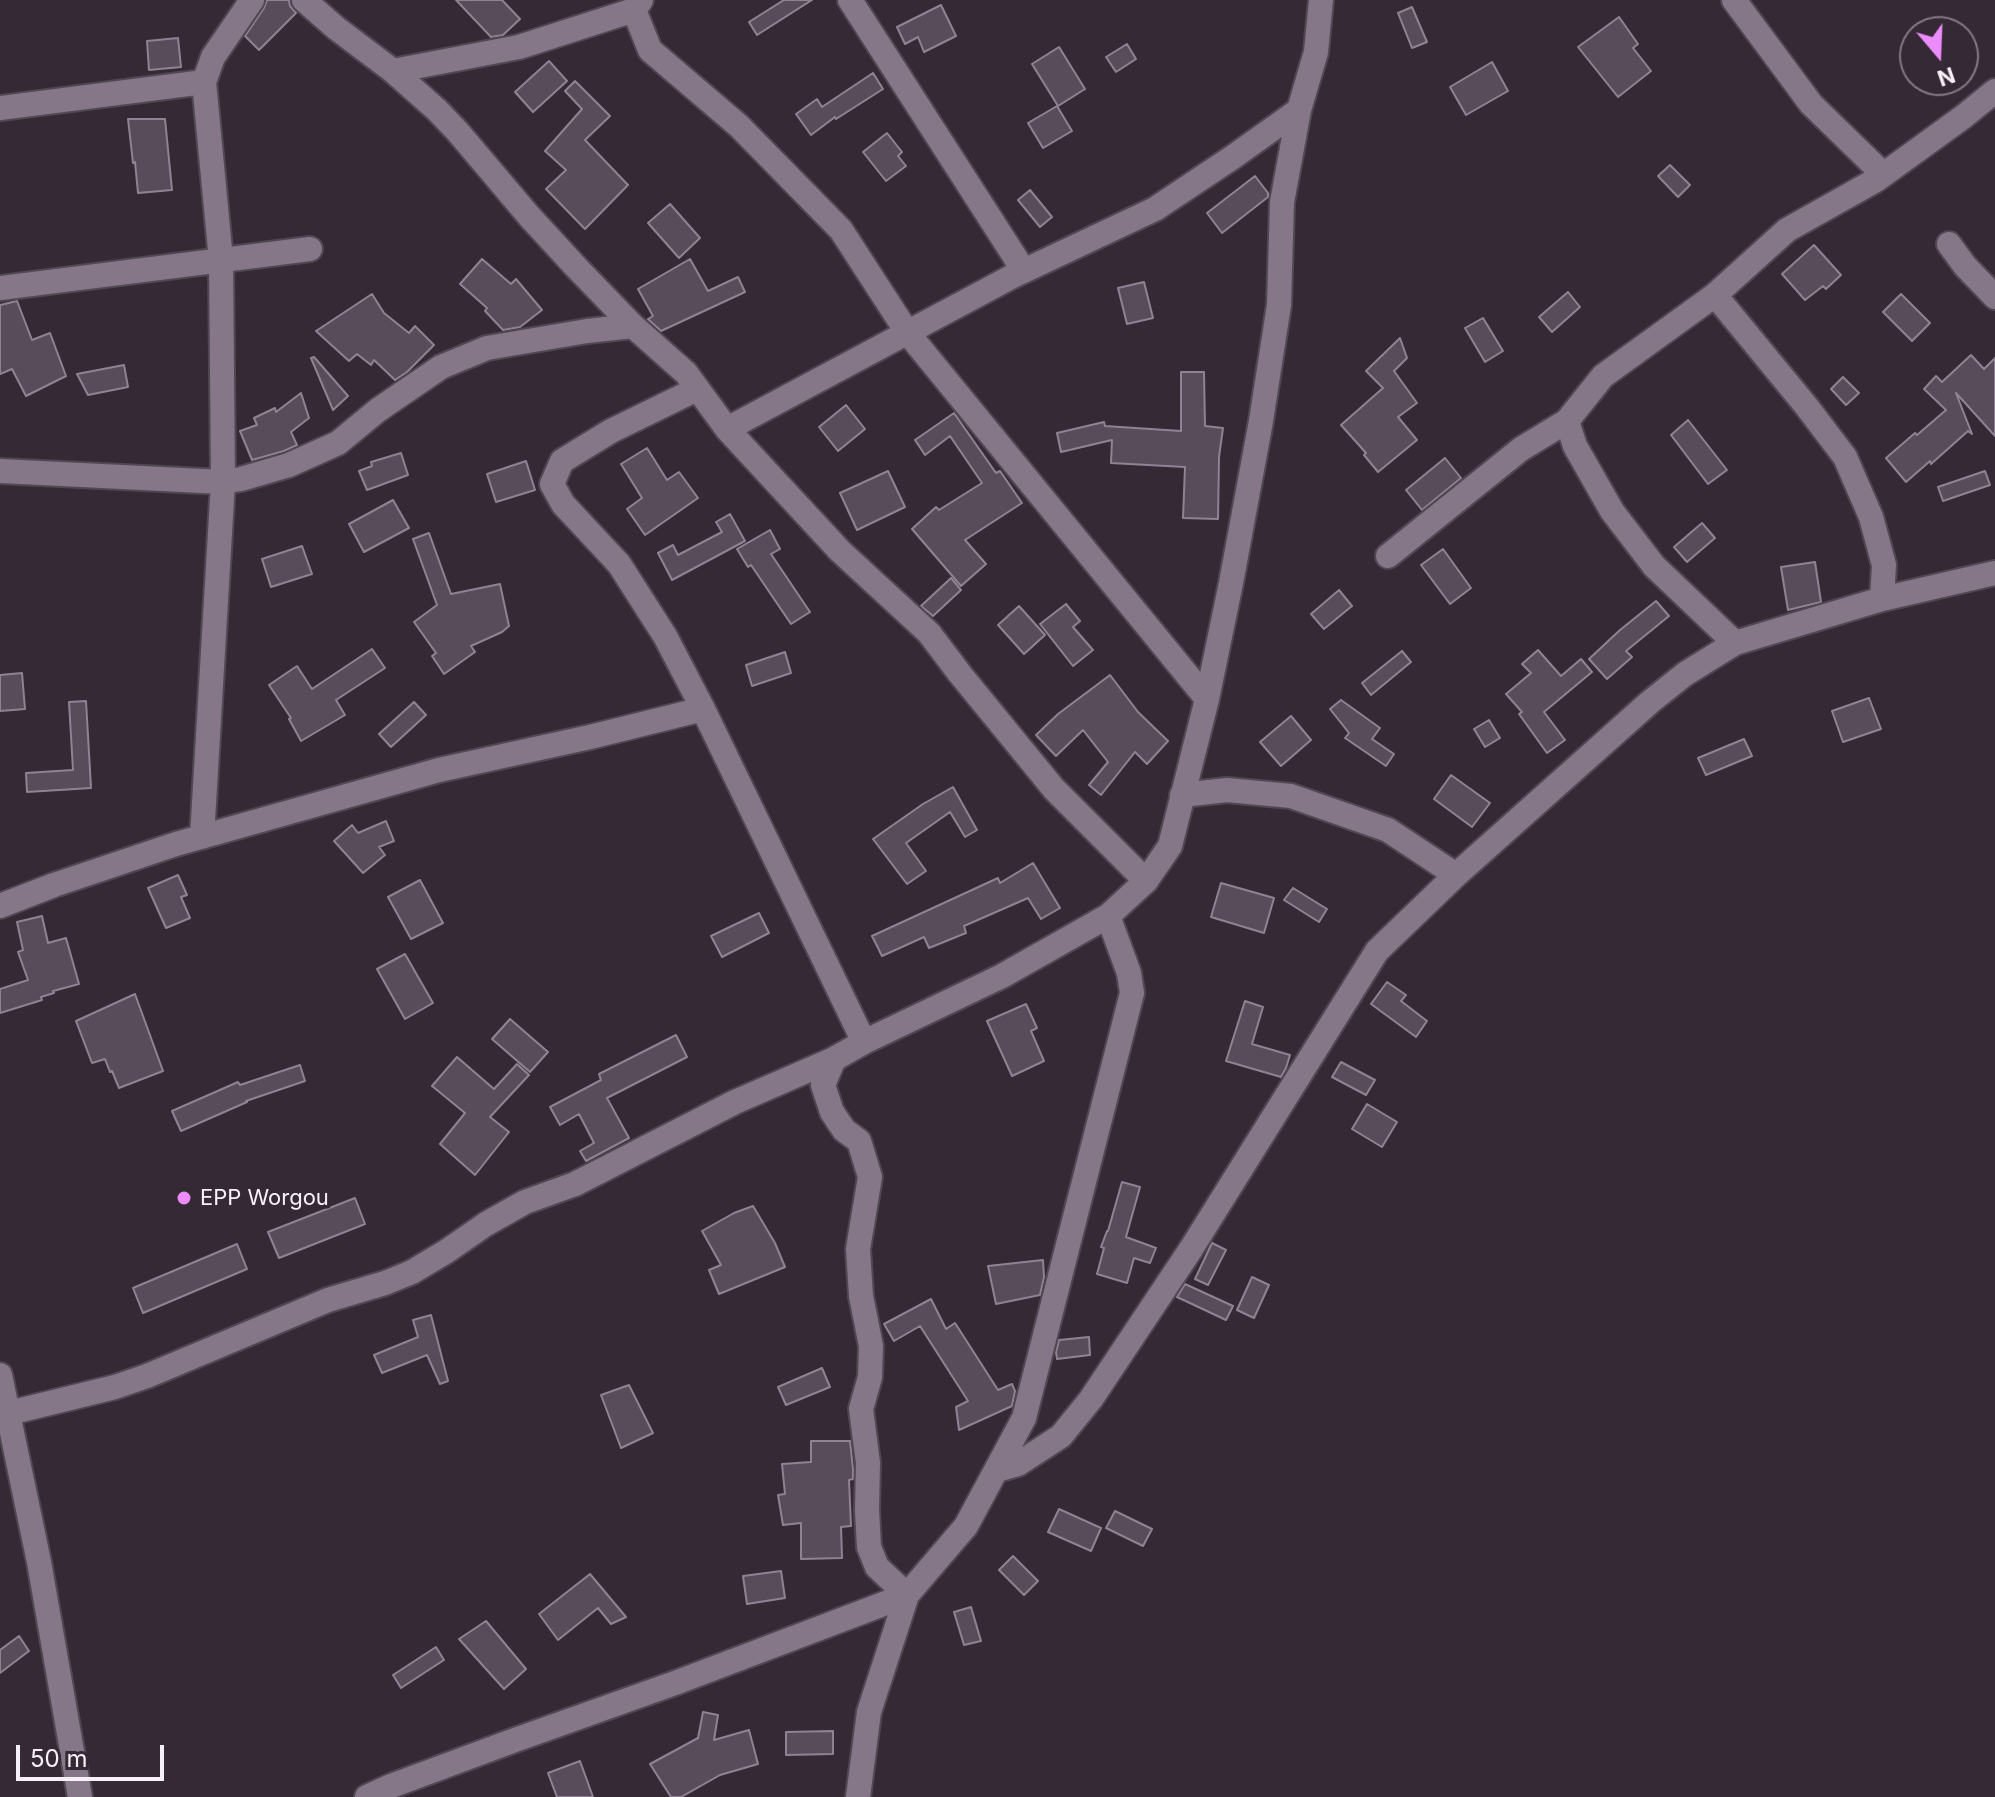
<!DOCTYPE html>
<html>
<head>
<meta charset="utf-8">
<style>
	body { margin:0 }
	#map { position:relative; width:1995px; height:1797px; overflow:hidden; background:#352936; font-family:Inter,sans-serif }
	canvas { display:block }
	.north { position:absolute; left:1899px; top:16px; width:80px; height:80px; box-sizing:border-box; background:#352936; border:2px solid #837984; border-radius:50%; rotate:161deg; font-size:22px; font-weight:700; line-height:32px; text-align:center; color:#f8f0f9 }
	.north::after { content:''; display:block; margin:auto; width:28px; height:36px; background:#ec8cfa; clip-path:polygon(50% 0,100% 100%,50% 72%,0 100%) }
	.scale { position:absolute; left:16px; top:1745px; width:148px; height:36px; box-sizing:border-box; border:4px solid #f8f0f9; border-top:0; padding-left:10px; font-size:24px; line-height:28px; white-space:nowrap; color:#f8f0f9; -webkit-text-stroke:6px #352936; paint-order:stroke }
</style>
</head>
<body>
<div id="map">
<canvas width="1995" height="1797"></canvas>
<div class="north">N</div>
<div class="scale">50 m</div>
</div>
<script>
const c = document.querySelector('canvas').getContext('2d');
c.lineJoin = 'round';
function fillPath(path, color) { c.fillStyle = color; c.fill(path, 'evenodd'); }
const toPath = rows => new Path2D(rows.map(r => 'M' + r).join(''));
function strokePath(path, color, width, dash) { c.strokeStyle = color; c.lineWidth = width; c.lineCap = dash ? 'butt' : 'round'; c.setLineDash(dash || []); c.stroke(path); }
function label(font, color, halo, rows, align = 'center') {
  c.font = font + ' Inter,sans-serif'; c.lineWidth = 7; c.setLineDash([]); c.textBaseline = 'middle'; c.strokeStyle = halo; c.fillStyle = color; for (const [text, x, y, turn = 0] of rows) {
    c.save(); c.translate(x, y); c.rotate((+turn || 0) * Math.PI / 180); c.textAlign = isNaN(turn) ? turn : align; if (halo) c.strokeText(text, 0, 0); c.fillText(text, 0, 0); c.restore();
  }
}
const building = toPath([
	[267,0,289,0,290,6,296,13,259,50,245,36,264,8,267,0],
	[456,0,502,0,520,19,503,35,491,37,456,0],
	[784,0,812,0,757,35,749,22,784,0],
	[941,5,956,36,924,52,918,37,905,44,897,27,941,5],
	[1412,7,1427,42,1412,48,1398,13,1412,7],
	[1619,17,1638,44,1633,48,1651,71,1618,97,1578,47,1619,17],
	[178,38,181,67,149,70,147,41,178,38],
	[1127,44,1136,59,1116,72,1106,57,1127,44],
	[1059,47,1085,89,1058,106,1032,64,1059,47],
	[549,61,567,81,533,112,515,92,549,61],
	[1492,62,1508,91,1466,115,1450,87,1492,62],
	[873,73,883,89,836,119,835,117,811,135,796,114,817,99,822,107,873,73],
	[575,81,610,116,585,140,628,185,585,229,546,189,566,170,545,151,582,109,565,91,575,81],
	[1057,106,1072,131,1043,148,1028,123,1057,106],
	[128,119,165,119,172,190,138,193,135,162,133,163,128,119],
	[887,133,902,152,898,156,906,166,886,181,863,152,887,133],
	[1670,165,1690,185,1678,197,1658,176,1670,165],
	[1255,176,1268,193,1268,197,1222,233,1207,213,1255,176],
	[1030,190,1052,217,1040,227,1018,200,1030,190],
	[670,204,700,238,679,258,648,223,670,204],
	[1814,245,1841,275,1826,289,1823,286,1805,300,1782,274,1814,245],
	[482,259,511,284,516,279,542,310,520,327,503,330,485,311,487,308,460,284,482,259],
	[690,259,708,291,738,277,745,292,661,331,648,319,653,316,638,289,690,259],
	[1144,282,1153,318,1127,324,1118,288,1144,282],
	[1568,292,1580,307,1552,332,1539,317,1568,292],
	[372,294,384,313,409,333,415,326,434,345,407,372,395,380,374,360,371,365,357,354,349,361,316,331,372,294],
	[1901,294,1930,323,1912,341,1883,312,1901,294],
	[17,301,32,340,50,333,66,376,26,396,12,369,0,374,0,305,17,301],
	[1483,318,1503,351,1485,362,1465,328,1483,318],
	[1400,338,1407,358,1394,371,1417,403,1398,417,1417,440,1378,472,1364,455,1366,453,1341,425,1383,388,1366,371,1400,338],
	[1971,355,1984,369,1995,358,1995,436,1956,393,1972,434,1968,431,1931,464,1930,461,1906,482,1886,458,1915,433,1917,435,1946,410,1924,389,1936,376,1942,382,1971,355],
	[314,357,348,396,333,410,311,358,314,357],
	[124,365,128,387,88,395,77,374,124,365],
	[1181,372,1204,372,1205,426,1223,428,1219,457,1218,519,1183,518,1185,467,1111,463,1112,440,1061,452,1057,433,1104,422,1105,426,1181,431,1181,372],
	[1843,377,1859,393,1846,405,1831,389,1843,377],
	[301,393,309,418,291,432,297,445,284,451,252,460,240,431,257,425,254,418,275,408,276,412,301,393],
	[846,405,865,429,838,451,819,427,846,405],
	[954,413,996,473,1000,471,1022,503,965,540,986,564,961,586,912,529,936,507,939,510,982,483,950,436,925,455,915,440,954,413],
	[1688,420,1727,470,1708,484,1671,435,1688,420],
	[647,448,667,480,679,472,698,498,645,535,627,509,642,498,621,464,647,448],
	[401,453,408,475,367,490,359,471,372,466,371,462,401,453],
	[1445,458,1461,478,1422,510,1406,490,1445,458],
	[526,461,535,490,496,502,487,474,526,461],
	[888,471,905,507,857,530,840,493,888,471],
	[1985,471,1990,485,1943,501,1938,487,1985,471],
	[393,500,409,528,364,552,349,524,393,500],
	[730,514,745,541,672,580,658,553,673,545,678,555,722,532,716,522,730,514],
	[1702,523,1715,538,1687,562,1674,547,1702,523],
	[770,530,780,549,771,554,810,612,791,624,751,565,748,567,737,549,770,530],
	[429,533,451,594,500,584,509,626,502,632,471,646,475,652,444,674,432,656,436,653,414,622,437,605,413,539,429,533],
	[302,546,312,574,271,587,262,559,302,546],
	[1443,549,1471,588,1450,604,1421,565,1443,549],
	[1815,562,1821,602,1788,610,1781,567,1815,562],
	[951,578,961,590,933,616,921,606,951,578],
	[1339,590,1352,606,1324,629,1311,614,1339,590],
	[1656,601,1669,616,1626,651,1632,657,1607,679,1589,659,1620,630,1656,601],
	[1066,604,1080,621,1073,627,1093,650,1073,666,1040,624,1066,604],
	[1019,606,1045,635,1024,654,998,625,1019,606],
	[372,649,385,668,336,700,345,715,301,741,289,719,291,718,269,685,297,666,312,689,372,649],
	[1538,650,1561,676,1581,659,1592,672,1544,712,1565,740,1547,753,1519,714,1522,712,1506,694,1531,673,1522,664,1538,650],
	[1402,651,1411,662,1371,695,1362,683,1402,651],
	[785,652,791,673,752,686,746,665,785,652],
	[22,673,25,709,0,711,0,675,22,673],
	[1110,675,1138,712,1168,741,1147,764,1135,752,1101,795,1089,785,1108,762,1083,730,1056,756,1036,735,1058,714,1110,675],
	[1869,698,1881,729,1843,742,1832,711,1869,698],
	[1341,700,1380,728,1372,739,1394,754,1386,766,1345,738,1349,733,1330,709,1341,700],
	[86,701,91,788,27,792,26,773,73,770,69,702,86,701],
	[414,702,426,715,391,747,379,734,414,702],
	[1291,716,1311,740,1281,766,1260,742,1291,716],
	[1489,720,1500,738,1485,747,1474,729,1489,720],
	[1744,739,1752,756,1706,775,1698,758,1744,739],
	[1451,775,1490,803,1472,827,1434,799,1451,775],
	[953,787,977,830,965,837,950,812,906,843,926,871,907,884,873,839,923,804,953,787],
	[386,821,394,841,379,847,385,855,363,873,334,841,352,825,358,833,386,821],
	[1033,863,1060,908,1041,919,1028,898,964,926,966,933,929,948,924,937,882,956,872,936,998,878,1000,883,1033,863],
	[178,875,187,895,181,897,190,918,166,928,148,888,178,875],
	[420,880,443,923,411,939,388,897,420,880],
	[1221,883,1274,898,1264,933,1211,917,1221,883],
	[1293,888,1327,909,1319,922,1284,900,1293,888],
	[759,913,769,933,722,957,711,936,759,913],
	[42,916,48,943,66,938,79,984,53,991,54,993,41,997,42,1000,0,1013,0,989,28,980,18,952,23,950,17,922,42,916],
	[405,954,433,1003,405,1019,377,969,405,954],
	[1387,982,1406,995,1401,1001,1427,1021,1416,1037,1371,1004,1387,982],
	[135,994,163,1071,119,1088,112,1071,110,1072,105,1059,92,1063,76,1021,135,994],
	[1245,1001,1263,1007,1252,1044,1290,1055,1286,1068,1281,1077,1226,1061,1245,1001],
	[1026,1004,1037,1028,1031,1031,1044,1061,1012,1076,987,1021,1026,1004],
	[510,1019,548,1052,530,1072,492,1039,510,1019],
	[676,1035,687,1057,607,1098,629,1138,586,1161,580,1151,594,1143,579,1114,560,1125,550,1107,601,1080,599,1074,676,1035],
	[457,1057,494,1089,517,1064,529,1075,490,1117,509,1132,475,1175,440,1144,465,1113,432,1086,457,1057],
	[1341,1062,1375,1080,1366,1095,1332,1077,1341,1062],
	[300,1065,305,1081,246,1101,247,1102,181,1131,172,1111,238,1082,240,1085,300,1065],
	[1367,1104,1397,1122,1382,1147,1352,1129,1367,1104],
	[1122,1182,1140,1187,1126,1237,1156,1248,1150,1263,1134,1258,1127,1283,1097,1274,1104,1248,1101,1247,1107,1231,1108,1231,1122,1182],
	[355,1198,365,1224,279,1258,268,1232,355,1198],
	[753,1206,775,1243,785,1267,719,1294,709,1270,721,1265,702,1231,734,1213,753,1206],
	[1212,1243,1226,1250,1208,1285,1195,1279,1212,1243],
	[237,1244,247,1269,143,1313,133,1288,237,1244],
	[1043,1260,1044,1277,1040,1295,996,1304,988,1266,1043,1260],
	[1252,1277,1269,1285,1254,1318,1237,1310,1252,1277],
	[1185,1284,1233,1306,1226,1320,1177,1297,1185,1284],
	[931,1299,946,1329,955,1323,998,1390,1012,1384,1015,1391,1012,1406,959,1430,956,1407,968,1401,920,1326,894,1341,884,1324,931,1299],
	[431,1315,448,1381,440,1384,427,1355,382,1373,374,1355,418,1337,413,1320,431,1315],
	[1089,1337,1090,1355,1057,1359,1056,1352,1059,1340,1089,1337],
	[822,1368,830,1387,786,1405,778,1387,822,1368],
	[629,1385,653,1433,621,1448,601,1395,629,1385],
	[811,1441,850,1441,853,1469,853,1479,849,1480,851,1526,841,1527,842,1558,801,1559,801,1523,783,1525,778,1495,785,1494,782,1464,811,1462,811,1441],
	[1059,1509,1101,1528,1091,1551,1048,1532,1059,1509],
	[1115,1511,1152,1529,1143,1546,1106,1528,1115,1511],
	[1013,1556,1038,1581,1024,1595,999,1570,1013,1556],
	[781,1571,785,1598,747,1604,743,1576,781,1571],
	[590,1574,626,1617,611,1624,598,1608,558,1640,539,1614,590,1574],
	[971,1607,981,1641,964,1645,954,1612,971,1607],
	[486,1621,526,1669,504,1689,459,1639,486,1621],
	[19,1636,29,1651,0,1673,0,1650,19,1636],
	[436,1647,444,1660,401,1688,393,1675,436,1647],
	[703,1712,718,1715,714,1740,749,1730,758,1764,720,1775,681,1797,671,1797,650,1764,698,1738,703,1712],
	[833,1731,833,1754,786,1755,786,1732,833,1731],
	[580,1761,593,1797,557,1797,548,1773,580,1761]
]);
fillPath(building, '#584b5a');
strokePath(building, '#918293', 2);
const minor = toPath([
	[304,0,336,28,393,71,437,110,458,132,529,216,576,267,633,326,686,373,727,429,840,551,929,633,960,674,1054,789,1146,881],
	[850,0,1024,271],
	[1734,0,1811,104,1883,174],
	[634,10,650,50,739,126,841,230,907,332,1207,699],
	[393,71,519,47,634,10,641,0],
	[0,108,204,82,213,57,252,0],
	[1949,244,1965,266,1995,297],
	[0,288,310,249],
	[1715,295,1807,407,1845,457,1871,517,1884,565,1882,599],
	[697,389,611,431,562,461,552,484,563,504,619,564,665,636,703,709,864,1042],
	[727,429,1013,276,1155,209,1233,157,1299,110],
	[0,471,223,482,241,479,289,465,338,443,378,410,441,367,487,348,587,331,633,326],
	[1388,556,1521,449,1567,421],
	[1735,643,1654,566,1612,511,1575,446,1567,421,1603,376,1715,295,1787,230,1876,180,1963,117,1995,91],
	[1182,795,1227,790,1291,796,1388,830,1456,875],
	[202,837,223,482,221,260,204,82],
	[0,906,54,885,176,844,439,770,590,737,703,709],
	[0,1375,39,1562,80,1797],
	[9,1413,115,1387,147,1376,328,1300,385,1283,412,1272,447,1251,486,1224,525,1202,575,1184,735,1102,834,1059,864,1042,1002,976,1108,916],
	[997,1470,1018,1464,1061,1436,1091,1399,1191,1249,1377,951,1456,875,1539,801,1650,702,1685,674,1735,643,1882,599,1995,573],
	[367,1797,391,1786,515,1740,675,1683,907,1595,877,1567,869,1547,867,1510,868,1463,861,1409,870,1377,871,1346,861,1296,858,1249,870,1177,859,1141,844,1130,832,1112,823,1085,834,1059],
	[858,1797,869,1712,907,1595,966,1526,1024,1418,1132,993,1129,973,1108,916,1146,881,1170,846,1207,699,1231,583,1261,421,1279,305,1282,202,1299,110,1316,52,1321,0]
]);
strokePath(minor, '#514753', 28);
strokePath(minor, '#857787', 24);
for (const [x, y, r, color] of [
	[184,1198,8,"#ec8cfa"]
]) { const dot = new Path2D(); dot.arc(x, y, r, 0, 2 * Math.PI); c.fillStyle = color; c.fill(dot); strokePath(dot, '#352936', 3); }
label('22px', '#f8f0f9', '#352936', [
	["EPP Worgou",200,1198]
], 'left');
</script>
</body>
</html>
